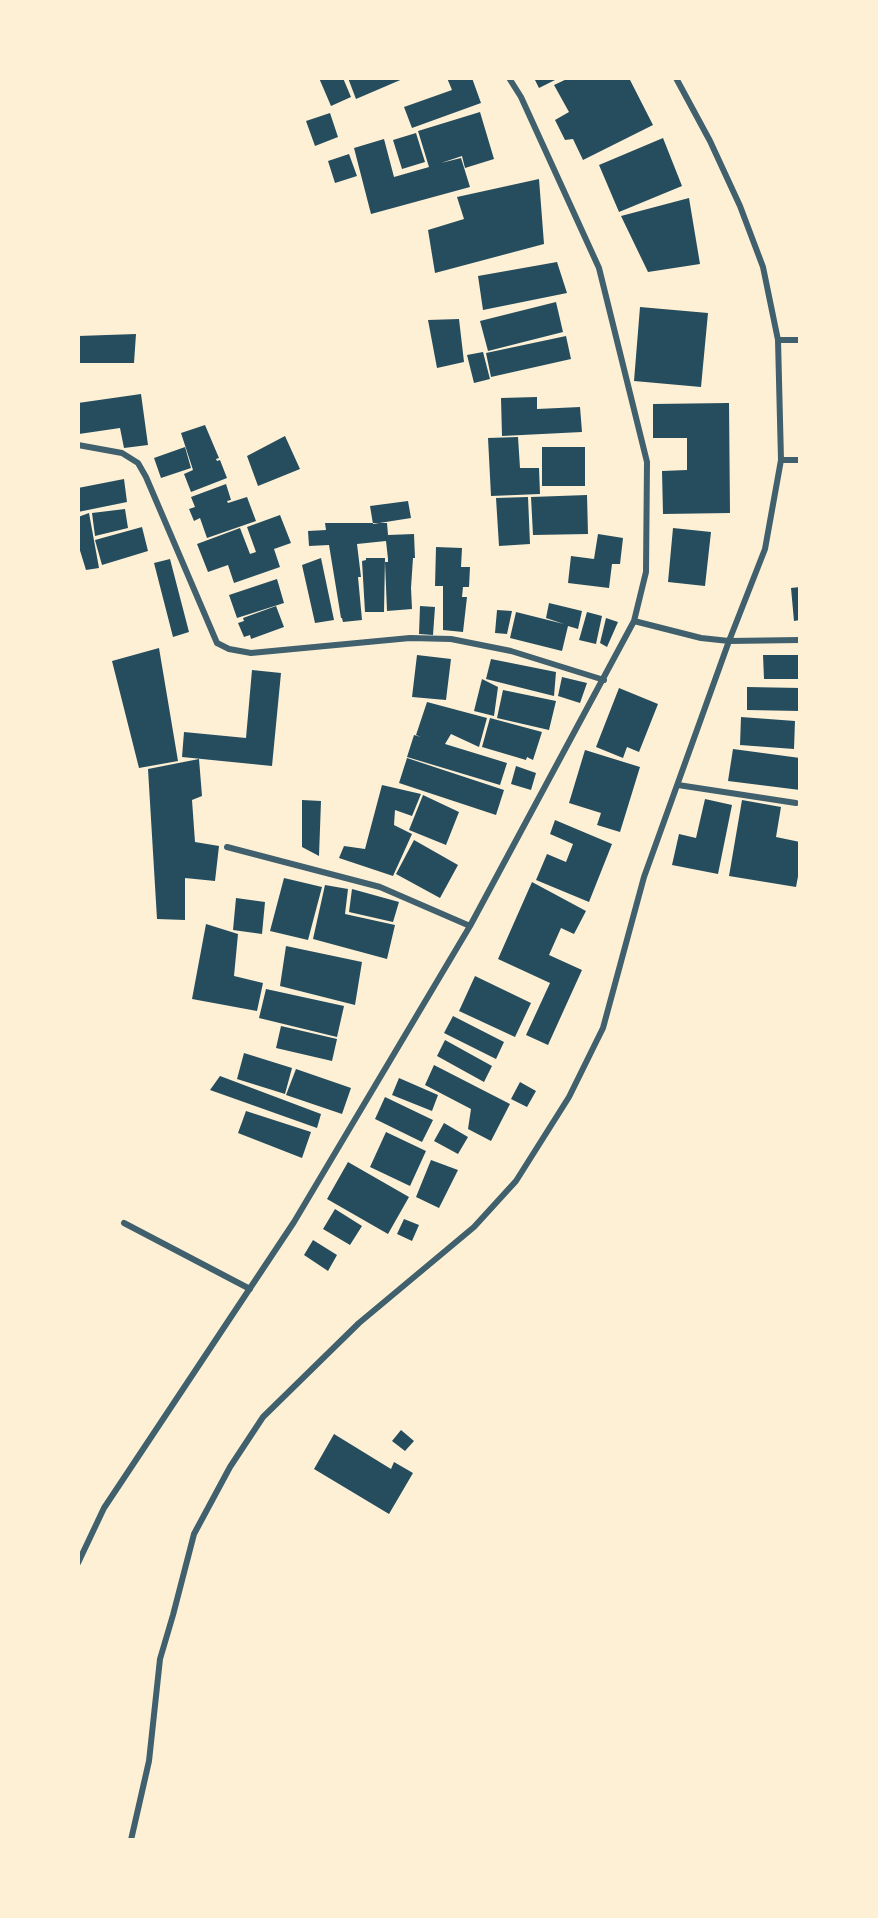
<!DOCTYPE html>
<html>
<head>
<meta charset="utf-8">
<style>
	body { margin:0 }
	#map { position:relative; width:878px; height:1918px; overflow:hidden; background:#fdf0d5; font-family:"PT Sans Narrow",sans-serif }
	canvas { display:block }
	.frame { position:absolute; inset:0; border:80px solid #fdf0d5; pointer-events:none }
</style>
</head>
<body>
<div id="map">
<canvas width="878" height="1918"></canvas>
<div class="frame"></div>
</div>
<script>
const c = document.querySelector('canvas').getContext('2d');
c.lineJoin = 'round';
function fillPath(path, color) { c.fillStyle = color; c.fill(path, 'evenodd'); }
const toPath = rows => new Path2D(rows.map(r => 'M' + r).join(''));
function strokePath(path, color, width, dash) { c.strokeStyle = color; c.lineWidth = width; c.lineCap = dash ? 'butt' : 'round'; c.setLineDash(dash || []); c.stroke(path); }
fillPath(toPath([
	[319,78,343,78,351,97,331,106],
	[348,78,405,78,356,99],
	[447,78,472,78,481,103,412,128,404,107,452,90],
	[534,78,559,78,539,88],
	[569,78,611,78,612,80,629,78,653,125,583,160,573,139,565,140,555,120,569,112,554,85],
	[480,112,494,159,465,168,462,156,441,163,461,158,470,187,371,214,354,148,384,139,394,177,429,167,418,131],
	[330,113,338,137,315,146,306,121],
	[416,133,425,162,402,169,393,140],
	[663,138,682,186,619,212,599,165],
	[349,154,357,176,335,183,328,161],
	[539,179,544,244,435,273,428,230,464,219,457,197],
	[689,198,700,264,648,272,621,216],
	[557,262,567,293,483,310,478,276],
	[556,302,563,332,488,351,480,321],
	[640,307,708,313,701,387,634,381],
	[459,319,464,362,437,368,428,320],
	[136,334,134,363,78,363,78,336],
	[566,336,571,359,491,377,486,353],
	[483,352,490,379,474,383,467,355],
	[141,394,148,445,124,448,120,428,79,434,78,403],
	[537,397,537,409,580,407,582,432,502,436,501,398],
	[729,403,730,513,663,514,662,471,687,470,687,438,653,438,653,404],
	[205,425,219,458,216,459,217,461,220,460,227,478,191,492,184,474,193,470,181,433],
	[285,436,300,469,258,486,247,456],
	[518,437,520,468,539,468,540,494,491,496,488,438],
	[185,447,191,468,161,478,154,458],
	[542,447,585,447,585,486,542,486],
	[124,479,127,502,78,512,78,488],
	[226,484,231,500,227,501,228,503,247,497,256,521,207,538,200,518,194,521,189,509,195,507,191,497],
	[587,495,588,534,533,535,531,497],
	[528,497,530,544,499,546,496,498],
	[408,501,411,518,373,524,370,506],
	[125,509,128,528,95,536,92,513],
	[89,513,99,568,86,570,78,544,78,517],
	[280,515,291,543,274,549,280,567,234,583,228,565,208,572,197,544,240,528,250,554,256,552,247,527],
	[325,523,387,523,388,535,414,534,415,558,413,558,411,588,412,609,387,611,385,562,388,562,388,559,386,541,357,544,361,577,358,577,362,620,343,622,342,618,341,618,329,545,309,546,308,531,326,530],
	[142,527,148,551,102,565,95,540],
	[673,528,711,532,705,586,668,582],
	[598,534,623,538,620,564,612,564,609,588,568,583,571,556,594,559],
	[436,547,462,548,461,567,470,567,469,587,463,587,462,597,467,597,463,632,443,630,443,586,435,586],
	[321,558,334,620,315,623,302,565],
	[366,558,385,558,384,612,365,612,362,561,366,560],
	[170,559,189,632,173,637,154,563],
	[277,579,284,603,237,618,229,595],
	[800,587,800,620,794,621,791,588],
	[549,603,582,611,578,629,568,626,562,651,510,638,516,612,564,624,546,618],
	[276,606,284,627,251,639,250,635,244,637,238,623,244,621,243,618],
	[420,606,435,607,433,635,419,634],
	[497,610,512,611,507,634,495,633],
	[587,612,602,616,596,644,579,640],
	[606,618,618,622,607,647,600,643],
	[159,648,178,761,139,768,112,661],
	[417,655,451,659,446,700,412,697],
	[763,655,800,655,800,679,764,679],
	[491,659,556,672,554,696,486,679],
	[252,670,281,673,272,766,182,757,184,732,246,738],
	[562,677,587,683,580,703,558,696],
	[482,679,498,687,494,716,474,711],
	[747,687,800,688,800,711,747,710],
	[619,688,658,704,639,752,627,747,623,758,596,747],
	[503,690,556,701,549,730,497,718],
	[427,702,487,718,479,747,451,734,445,744,507,763,500,785,407,757,414,735,421,737,416,735],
	[741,717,795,721,794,749,740,745],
	[490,718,542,732,533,760,527,757,526,760,482,747],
	[733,749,800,758,800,790,728,781],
	[585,750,640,767,620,832,597,825,601,813,569,803],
	[407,758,504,790,496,815,399,783],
	[199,759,202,796,192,800,195,842,219,846,215,881,185,878,185,920,157,919,148,769],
	[516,766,536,773,531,790,511,784],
	[382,785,421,794,412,816,395,810,394,825,412,834,393,876,339,858,344,846,365,849],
	[423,795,459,812,446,845,409,830],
	[705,799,732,805,718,874,672,865,679,834,696,838],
	[302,800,321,801,319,856,302,847],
	[742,800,781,807,776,837,800,842,800,866,796,887,729,876],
	[555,820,612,844,589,902,536,880,547,854,566,862,573,844,550,834],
	[414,840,458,865,440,898,396,874],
	[284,878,322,887,308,940,270,931],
	[532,882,586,911,574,934,561,928,549,955,582,970,548,1045,526,1035,550,983,498,959],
	[325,885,348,889,345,914,395,925,387,959,313,939],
	[352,889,399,902,393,922,349,912],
	[236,898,265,902,262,934,233,930],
	[206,924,238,934,234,976,263,983,257,1011,192,999],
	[286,946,362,962,355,1005,280,986],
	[475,976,531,1003,515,1037,459,1011],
	[266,989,344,1006,337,1037,259,1018],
	[453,1016,504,1042,496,1059,444,1033],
	[281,1026,337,1039,332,1061,276,1048],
	[445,1040,492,1066,484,1082,437,1056],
	[244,1053,292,1068,285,1094,237,1079],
	[434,1065,510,1104,491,1141,468,1129,471,1109,425,1085],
	[296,1069,351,1088,342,1114,286,1095],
	[220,1076,321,1114,317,1128,210,1090],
	[399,1078,438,1095,432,1111,392,1095],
	[520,1082,536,1091,527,1107,511,1099],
	[385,1097,433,1120,422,1142,375,1119],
	[246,1111,311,1132,302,1158,238,1133],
	[444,1123,468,1137,458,1154,434,1141],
	[386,1132,426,1151,410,1186,370,1167],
	[431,1160,458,1170,439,1208,416,1197],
	[348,1162,409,1197,388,1234,327,1199],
	[335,1209,362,1226,350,1245,323,1229],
	[404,1219,419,1225,412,1241,397,1234],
	[313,1240,337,1255,328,1271,304,1255],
	[401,1430,414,1441,405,1451,392,1441],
	[334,1434,391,1469,394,1462,413,1473,389,1514,314,1469]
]), '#264d5e');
strokePath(toPath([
	[778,340,800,340],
	[78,445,122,453,138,463,146,477,217,643,229,649,251,653,410,638,451,639,511,651,604,680],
	[781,460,800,460],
	[634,621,701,638,729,641,800,640],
	[678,785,796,803],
	[227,847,380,887,470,926],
	[124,1223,250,1289],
	[78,1563,104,1508,294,1222,470,926,634,621,646,572,647,462,599,268,521,97,509,78],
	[131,1840,149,1761,160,1659,173,1615,194,1534,230,1467,263,1417,359,1323,474,1227,516,1181,569,1097,603,1028,644,877,729,641,765,549,781,460,778,340,763,267,740,206,710,141,676,78]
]), '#3f606c', 6);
</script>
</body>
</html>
